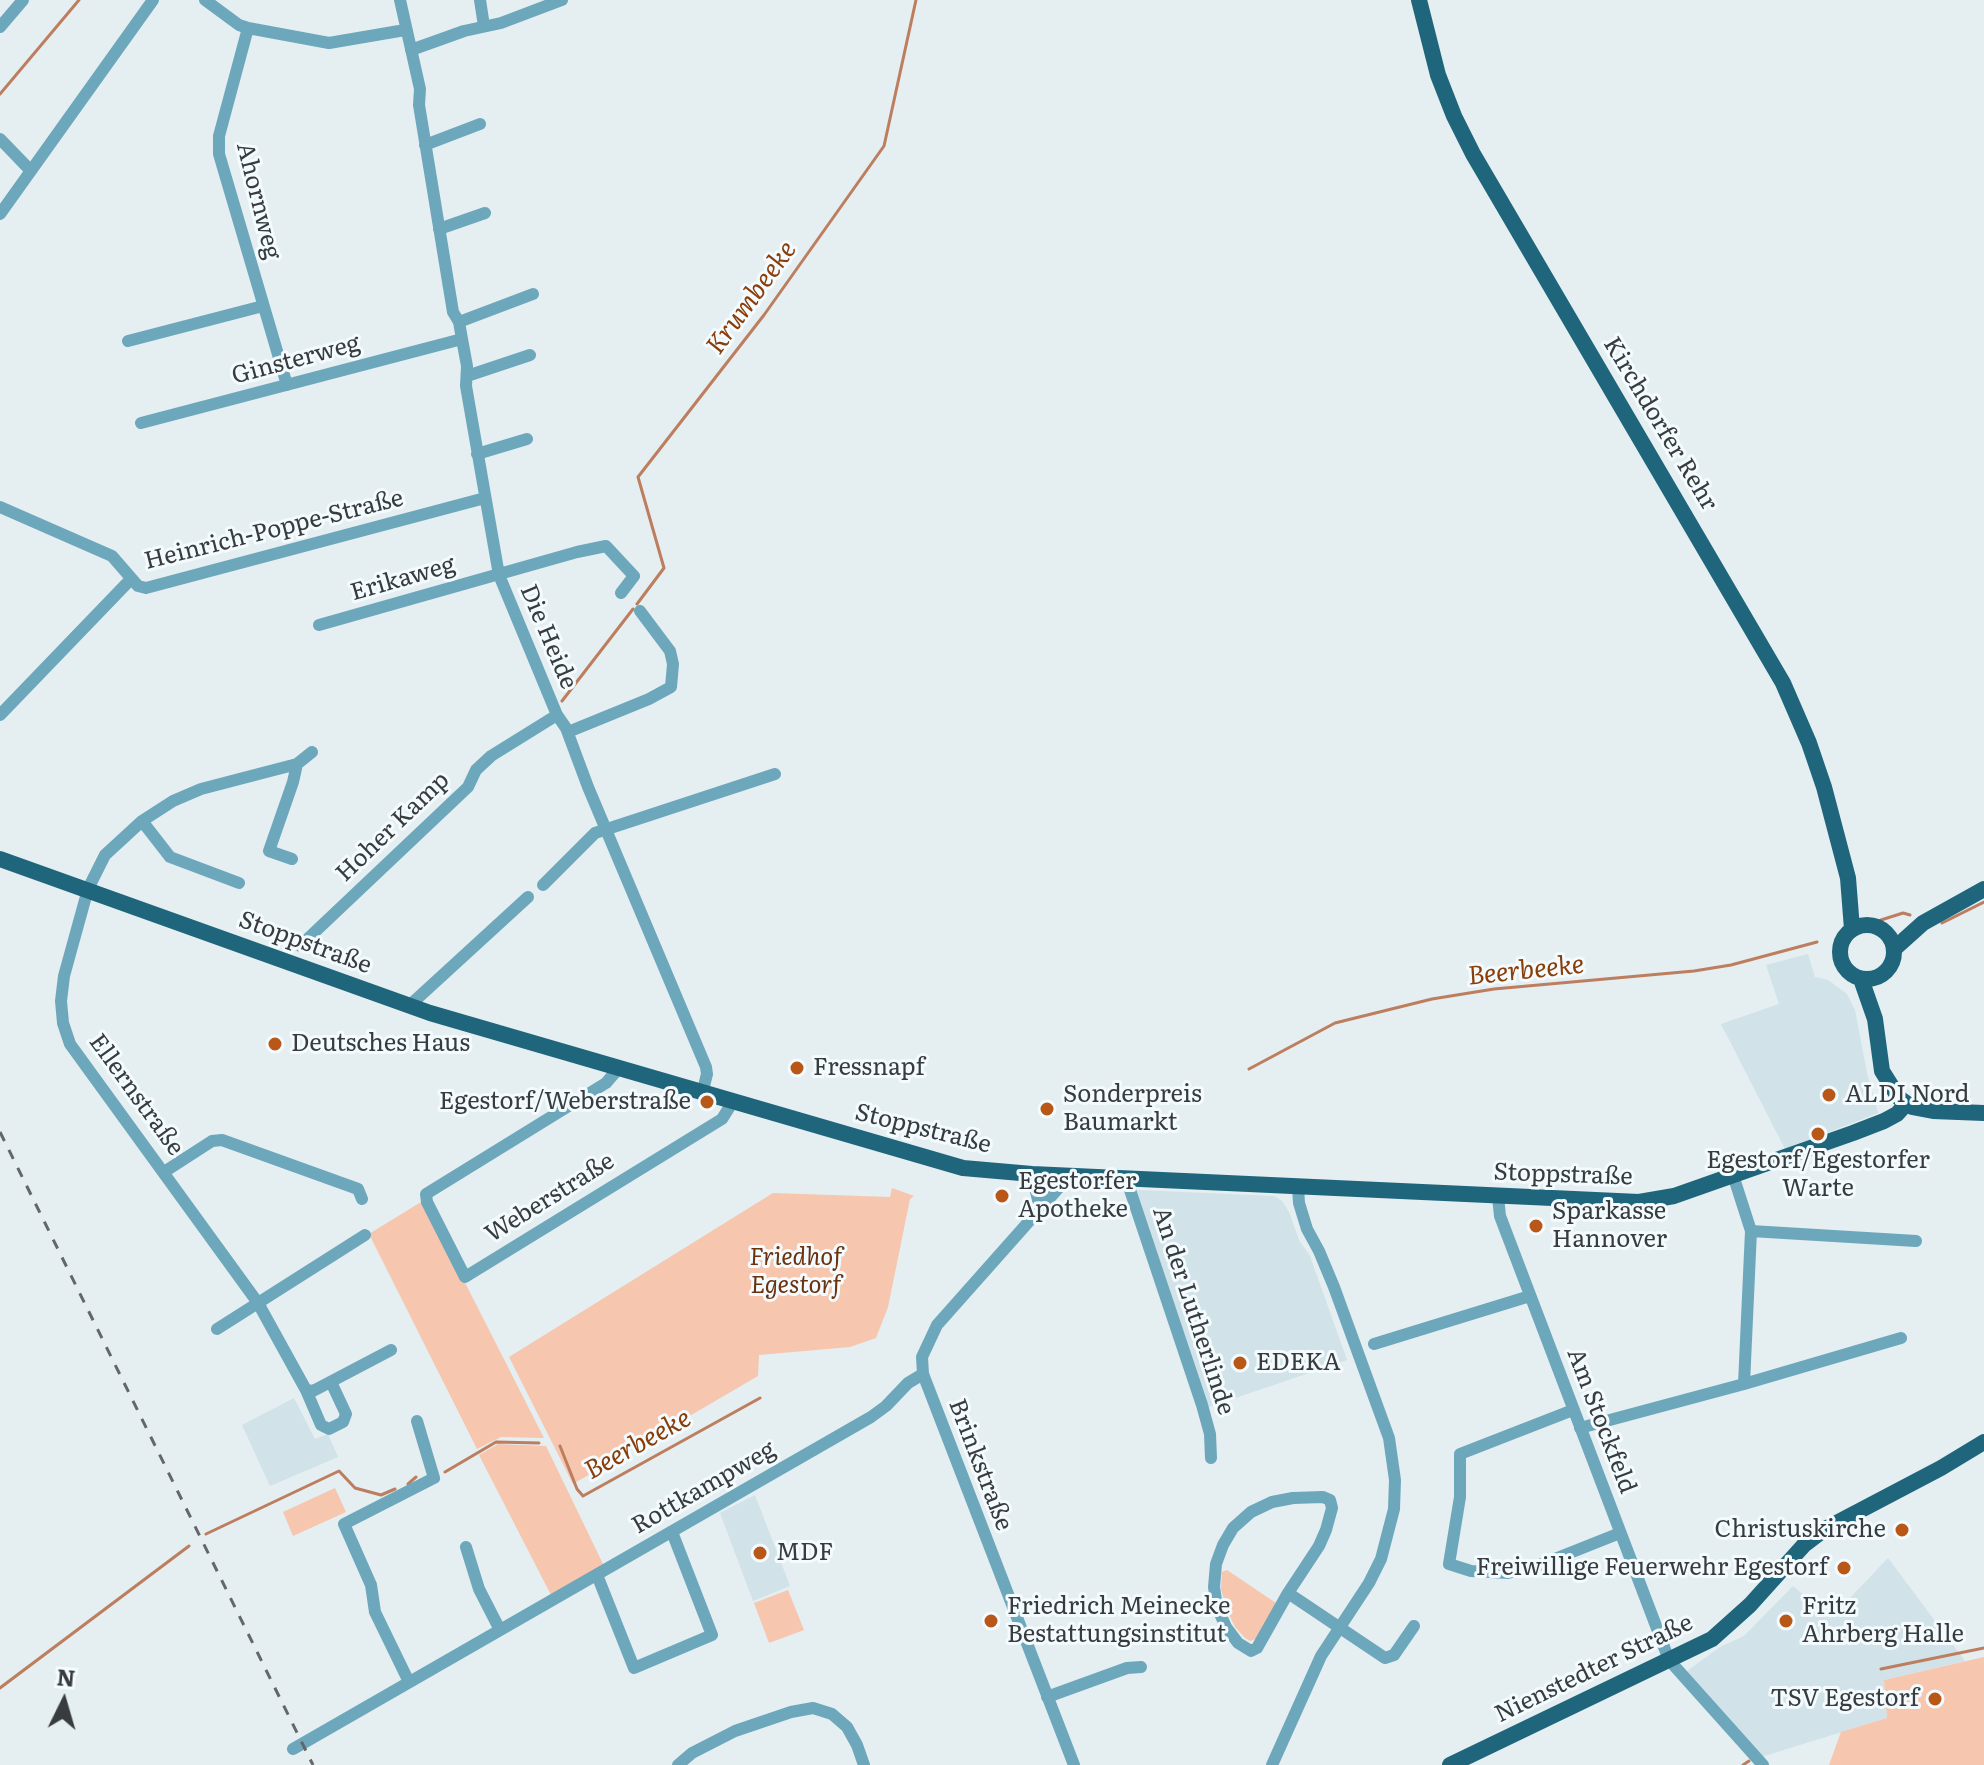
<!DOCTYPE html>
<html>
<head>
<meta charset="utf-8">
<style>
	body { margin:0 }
	#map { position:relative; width:1984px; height:1765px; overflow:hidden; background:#e5eef1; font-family:Literata,serif }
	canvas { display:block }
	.north { position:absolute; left:24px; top:1661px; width:80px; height:80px; -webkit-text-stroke:6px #f3fbfe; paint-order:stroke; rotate:5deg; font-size:22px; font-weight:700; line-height:32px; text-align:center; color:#393c3e }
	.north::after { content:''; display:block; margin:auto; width:28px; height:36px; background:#393c3e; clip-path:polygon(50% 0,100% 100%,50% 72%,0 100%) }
</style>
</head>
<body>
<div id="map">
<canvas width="1984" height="1765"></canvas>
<div class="north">N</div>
</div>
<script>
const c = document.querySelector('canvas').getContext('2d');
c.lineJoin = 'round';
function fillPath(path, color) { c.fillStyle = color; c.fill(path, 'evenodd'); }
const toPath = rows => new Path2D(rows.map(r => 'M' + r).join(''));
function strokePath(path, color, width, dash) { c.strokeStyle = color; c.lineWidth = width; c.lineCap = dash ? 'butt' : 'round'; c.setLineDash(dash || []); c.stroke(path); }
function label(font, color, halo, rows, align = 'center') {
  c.font = font + ' Literata,serif'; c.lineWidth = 6; c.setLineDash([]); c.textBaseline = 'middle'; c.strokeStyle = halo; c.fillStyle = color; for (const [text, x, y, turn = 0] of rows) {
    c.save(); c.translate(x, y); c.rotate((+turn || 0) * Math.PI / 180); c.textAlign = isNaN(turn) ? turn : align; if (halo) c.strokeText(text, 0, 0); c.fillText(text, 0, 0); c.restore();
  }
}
fillPath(toPath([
	[1808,954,1815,977,1828,980,1847,994,1855,1010,1867,1073,1878,1113,1785,1149,1721,1024,1779,1004,1766,965],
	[1138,1190,1274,1196,1282,1201,1289,1212,1299,1240,1310,1256,1347,1360,1206,1408,1134,1194],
	[294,1398,315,1439,328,1434,338,1457,270,1486,242,1425],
	[755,1495,790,1586,753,1601,720,1513],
	[1888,1558,1965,1661,1884,1680,1887,1718,1761,1757,1687,1671,1720,1647,1744,1636,1793,1586,1831,1618]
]), '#d1e2e8');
fillPath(toPath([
	[892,1188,914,1196,910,1199,888,1307,876,1338,850,1347,759,1355,758,1376,573,1484,509,1357,773,1193,890,1197],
	[421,1202,424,1202,544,1438,501,1437,477,1449,369,1234],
	[498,1444,546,1446,604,1566,551,1595,479,1455],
	[335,1488,346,1512,293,1536,283,1512],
	[1227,1570,1276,1603,1256,1639,1250,1641,1245,1638,1235,1627,1226,1608,1221,1589,1222,1572],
	[788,1590,804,1630,769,1643,754,1603],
	[1984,1657,1984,1765,1829,1765,1841,1732,1887,1718,1884,1680]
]), '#f6c6ae');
strokePath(toPath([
	[0,94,79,0],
	[637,604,664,568,638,477,764,315,884,146,916,0],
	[562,701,633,609],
	[1881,920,1903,913,1910,915],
	[1942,923,1984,902],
	[1249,1069,1335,1023,1432,999,1494,989,1694,971,1731,965,1817,942],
	[560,1446,577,1489,583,1496,760,1398],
	[445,1472,496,1442,539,1443],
	[408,1484,416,1477],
	[206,1534,339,1471,355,1488,381,1495,395,1489],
	[1881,1669,1984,1648],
	[0,1688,189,1546],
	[1743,1765,1749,1761]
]), '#bc7e5e', 3);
strokePath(toPath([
	[205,0,239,25,248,28,329,43,405,30],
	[400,0,420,89,419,105,453,312,459,322,462,339,467,366,466,386,499,575,557,715,566,728,588,787,706,1067,707,1074,702,1094],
	[480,0,484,26],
	[0,27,23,0],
	[248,28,219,136,219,154,287,385],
	[411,50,464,31,501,23,562,0],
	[0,139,31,171],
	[425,145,480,124],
	[0,214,153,0],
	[439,229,485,213],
	[459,322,533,294],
	[128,341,263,306],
	[467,376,530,355],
	[141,423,462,339],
	[477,454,527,439],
	[0,507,112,556,138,586,146,588,485,498],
	[319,625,577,552,606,546,634,576,621,593],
	[0,715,131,579],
	[568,732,649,699,671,687,673,664,670,651,640,611],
	[312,752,297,764,201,789,173,801,142,821,105,855,88,889,64,976,61,1001,63,1023,70,1044,258,1303,306,1390,313,1391,391,1350],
	[142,821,170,857,239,883],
	[292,859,269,851,293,782,297,764],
	[543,885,595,833,775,774],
	[300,946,468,787,476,770,491,756,557,715],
	[409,1006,528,897],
	[618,1069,606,1083,426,1194,427,1202,465,1277,722,1119,732,1103],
	[164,1172,212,1141,222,1140,358,1189,362,1199],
	[1032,1174,1040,1209,937,1325,922,1357,923,1374,1074,1765],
	[1130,1179,1130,1190,1202,1405,1210,1434,1211,1458],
	[1498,1197,1500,1216,1669,1660,1763,1765],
	[1040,1209,1069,1176],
	[1751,1231,1916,1241],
	[217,1329,365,1235],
	[1374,1344,1530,1296],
	[1744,1384,1901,1338],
	[306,1390,321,1425,329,1429,343,1422,346,1414,331,1382],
	[1573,1410,1460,1454,1460,1497,1449,1564,1471,1571,1508,1573,1537,1566,1620,1533],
	[1580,1428,1744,1384,1751,1231,1733,1175],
	[466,1547,479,1589,500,1630],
	[597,1575,634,1668,712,1635,672,1532],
	[1288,1593,1319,1546,1326,1530,1332,1508,1330,1500,1323,1497,1293,1498,1272,1502,1251,1512,1233,1528,1223,1545,1216,1564,1214,1587,1217,1607,1226,1627,1238,1643,1251,1651,1257,1648,1288,1593,1385,1658,1394,1655,1414,1626],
	[409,1682,375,1612,371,1585,344,1524,434,1478,417,1421],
	[1047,1697,1127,1668,1141,1667],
	[293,1749,871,1417,886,1406,908,1383,923,1374],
	[678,1765,692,1753,735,1731,791,1712,813,1708,832,1714,847,1727,857,1745,864,1765],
	[1272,1765,1321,1656,1369,1583,1381,1559,1394,1509,1395,1480,1389,1438,1334,1287,1319,1251,1307,1229,1299,1203,1298,1187]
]), '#6da7bc', 12);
strokePath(toPath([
	[1419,0,1438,75,1454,116,1473,154,1783,683,1809,743,1824,787,1848,878,1852,929],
	[0,859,430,1013,963,1168,1032,1174,1639,1202,1674,1196,1853,1133,1884,1121,1897,1114,1906,1104],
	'1840 952a27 27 0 1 1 54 0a27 27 0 1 1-54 0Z',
	[1894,949,1923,923,1984,889],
	[1861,979,1875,1019,1882,1071,1899,1098,1912,1107,1933,1111,1984,1113],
	[1450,1765,1712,1639,1750,1605,1804,1545,1825,1529,1941,1468,1984,1442]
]), '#1f667c', 16);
strokePath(toPath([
	[0,1132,313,1765]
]), '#63676a', 3, [10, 10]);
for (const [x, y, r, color] of [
	[275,1044,8,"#b85718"],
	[797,1068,8,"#b85718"],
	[1829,1095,8,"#b85718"],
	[707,1102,8,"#b85718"],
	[1047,1109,8,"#b85718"],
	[1818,1134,8,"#b85718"],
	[1002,1196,8,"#b85718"],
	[1536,1226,8,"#b85718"],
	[1240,1363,8,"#b85718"],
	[1902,1530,8,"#b85718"],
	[760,1553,8,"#b85718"],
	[1844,1568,8,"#b85718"],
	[991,1621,8,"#b85718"],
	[1786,1621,8,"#b85718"],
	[1935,1699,8,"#b85718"]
]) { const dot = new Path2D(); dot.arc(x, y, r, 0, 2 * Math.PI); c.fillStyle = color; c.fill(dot); strokePath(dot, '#f3fbfe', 3); }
label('24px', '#393c3e', '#f3fbfe', [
	["Ahornweg",258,201,76],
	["Ginsterweg",296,360,-15],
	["Kirchdorfer Rehr",1660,424,59],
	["Heinrich-Poppe-Straße",274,530,-14],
	["Erikaweg",403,579,-16],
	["Die Heide",548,637,67],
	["Hoher Kamp",393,827,-44],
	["Stoppstraße",305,943,20],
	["Ellernstraße",136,1095,54],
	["Stoppstraße",923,1129,14],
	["Stoppstraße",1563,1175,2],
	["Weberstraße",550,1198,-32],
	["An der Lutherlinde",1193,1311,72],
	["Am Stockfeld",1601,1421,69],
	["Brinkstraße",980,1465,69],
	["Rottkampweg",704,1488,-30],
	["Nienstedter Straße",1594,1669,-26]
]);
label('24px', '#393c3e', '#f3fbfe', [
	["Deutsches Haus",291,1044],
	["Fressnapf",813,1068],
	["Sonderpreis",1063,1095],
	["Baumarkt",1063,1123],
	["ALDI Nord",1845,1095],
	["Egestorf/Weberstraße",691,1102,"right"],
	["Egestorf/Egestorfer",1818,1161,"center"],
	["Warte",1818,1189,"center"],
	["Egestorfer",1018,1182],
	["Apotheke",1018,1210],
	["Sparkasse",1552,1212],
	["Hannover",1552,1240],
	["EDEKA",1256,1363],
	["Christuskirche",1886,1530,"right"],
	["MDF",776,1553],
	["Freiwillige Feuerwehr Egestorf",1828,1568,"right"],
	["Friedrich Meinecke",1007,1607],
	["Bestattungsinstitut",1007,1635],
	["Fritz",1802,1607],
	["Ahrberg Halle",1802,1635],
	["TSV Egestorf",1919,1699,"right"]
], 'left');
label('italic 24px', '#6c310d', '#f3fbfe', [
	["Friedhof",796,1258],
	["Egestorf",796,1286]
]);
label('italic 26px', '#8a3d07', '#f3fbfe', [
	["Krumbeeke",752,298,-54],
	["Beerbeeke",1526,971,-6],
	["Beerbeeke",638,1445,-29]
]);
</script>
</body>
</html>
